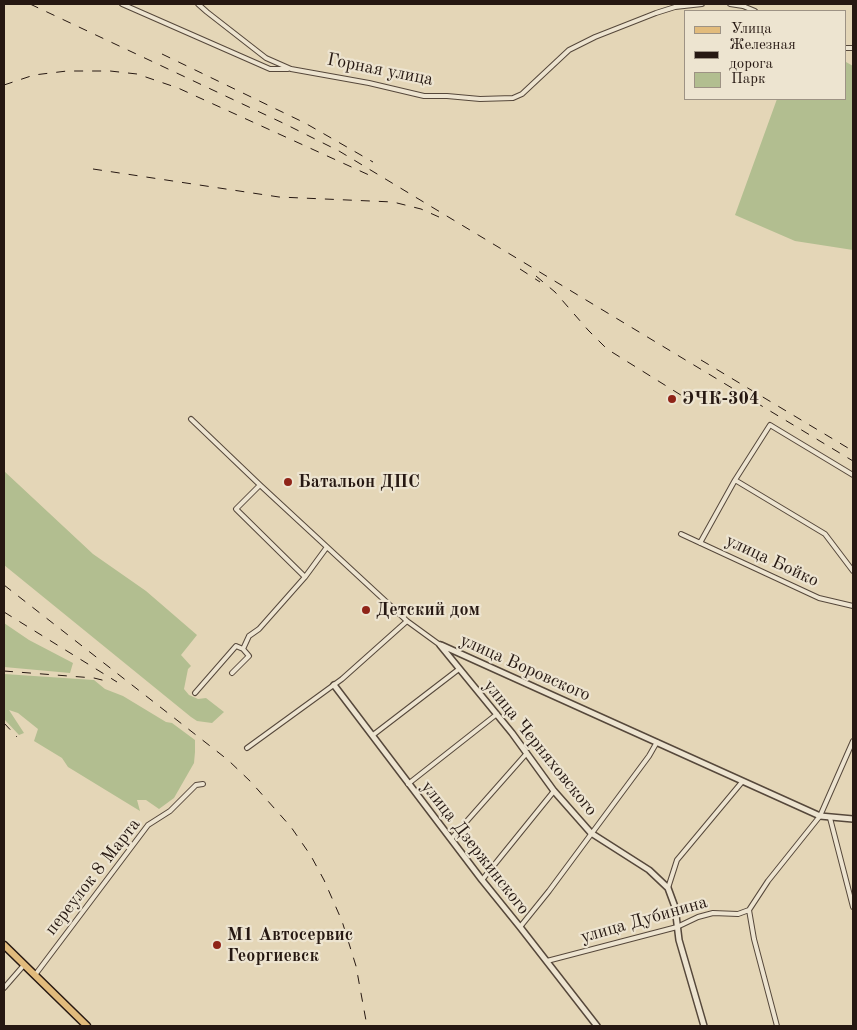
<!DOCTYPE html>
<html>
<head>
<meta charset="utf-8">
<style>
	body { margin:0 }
	#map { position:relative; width:857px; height:1030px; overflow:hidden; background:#e4d6b7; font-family:"Old Standard TT",serif }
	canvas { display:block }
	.frame { position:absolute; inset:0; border:5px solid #261812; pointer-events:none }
	.legend { position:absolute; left:684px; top:10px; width:162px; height:90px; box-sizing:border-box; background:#ede4d0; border:1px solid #9d9284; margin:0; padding:6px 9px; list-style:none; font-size:15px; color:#261812 }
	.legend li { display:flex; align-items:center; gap:10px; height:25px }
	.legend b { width:25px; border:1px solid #9d9284 }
</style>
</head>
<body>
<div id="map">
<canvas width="857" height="1030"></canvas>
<div class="frame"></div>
<ul class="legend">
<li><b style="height:6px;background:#e2bb7c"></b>Улица</li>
<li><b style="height:6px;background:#261812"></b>Железная дорога</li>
<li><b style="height:14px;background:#b2be90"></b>Парк</li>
</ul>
</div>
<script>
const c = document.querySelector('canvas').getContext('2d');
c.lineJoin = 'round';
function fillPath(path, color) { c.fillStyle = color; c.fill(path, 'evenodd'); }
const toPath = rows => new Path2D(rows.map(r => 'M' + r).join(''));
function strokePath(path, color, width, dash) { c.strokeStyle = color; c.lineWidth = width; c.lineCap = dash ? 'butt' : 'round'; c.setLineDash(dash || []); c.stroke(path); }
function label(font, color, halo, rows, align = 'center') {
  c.font = font + ' "Old Standard TT",serif'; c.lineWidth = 4.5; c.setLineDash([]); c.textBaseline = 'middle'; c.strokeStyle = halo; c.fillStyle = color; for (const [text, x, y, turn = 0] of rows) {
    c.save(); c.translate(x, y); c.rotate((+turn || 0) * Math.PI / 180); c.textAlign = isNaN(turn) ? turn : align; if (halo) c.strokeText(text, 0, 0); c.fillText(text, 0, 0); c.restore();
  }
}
fillPath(toPath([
	[846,62,853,66,853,250,795,241,735,215,777,99,846,99],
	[4,471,93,554,146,591,197,635,181,655,191,666,188,669,184,689,189,695,198,699,206,698,224,712,212,723,197,721,191,717,4,565],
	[4,623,29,640,73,663,70,673,4,667],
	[4,674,94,680,105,689,123,696,166,722,172,723,195,740,195,752,194,763,174,798,159,809,146,800,137,800,140,811,68,767,62,758,34,741,38,729,18,713,9,710,24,733,19,735,4,719]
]), '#b2be90');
const minor = toPath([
	[122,4,270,69,288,69],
	[198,4,207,12,266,58,291,69,369,83,424,96,447,96,480,99,513,98,522,94,569,50,595,37,656,13,675,7,702,4],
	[730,4,743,6,755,11],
	[846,48,853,48],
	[191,419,260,485,407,621,440,645],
	[735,480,825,534,853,571],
	[260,485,236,509,305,577],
	[681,534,819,598,853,606],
	[700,543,735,480,770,425,853,475],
	[232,673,249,656,243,649],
	[195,693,236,646,243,649,249,636,259,629,305,577,327,547],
	[373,735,459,669],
	[247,748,342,679,407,621],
	[408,784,497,714],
	[830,818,853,907],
	[451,839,527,753],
	[482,880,554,791],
	[668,888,677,860,742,782],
	[520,927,549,891,649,756,657,742],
	[547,961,677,927,698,917,713,913,738,914,749,910],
	[35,975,148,825,170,811,196,785,203,784],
	[4,988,24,965],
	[777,1026,754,939,749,910,768,881,820,816,853,741]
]);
const tertiary = toPath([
	[440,645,512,733,554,791,591,833,649,870,668,888,675,907,679,940,704,1026],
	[441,645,820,816,853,819],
	[334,685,482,880,520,927,597,1026]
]);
const primary = toPath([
	[4,945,87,1026]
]);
strokePath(minor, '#56483b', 6);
strokePath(tertiary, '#56483b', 8);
strokePath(primary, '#261812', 9);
strokePath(minor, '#ede4d0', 4);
strokePath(tertiary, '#ede4d0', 5);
strokePath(primary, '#e2bb7c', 6);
strokePath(toPath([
	[30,4,285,124,339,151,853,461],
	[162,54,305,123,373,162],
	[4,85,34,75,67,71,110,71,137,74,178,88,369,175],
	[93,169,279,197,393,202,421,209,439,217],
	[520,269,540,282],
	[536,276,555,292,588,330,607,349,692,402],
	[701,360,853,451],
	[4,585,228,760,251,782,291,827,311,856,324,880,342,921,356,966,367,1026],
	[4,612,117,682],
	[4,671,94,678,110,682],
	[4,723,17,737]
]), '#261812', 1, [9, 9]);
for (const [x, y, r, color] of [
	[672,399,5,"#8f2418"],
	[288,482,5,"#8f2418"],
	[366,610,5,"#8f2418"],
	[217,945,5,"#8f2418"]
]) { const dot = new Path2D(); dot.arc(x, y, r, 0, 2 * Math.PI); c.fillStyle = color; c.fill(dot); strokePath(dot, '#ede4d0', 2); }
label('18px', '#261812', '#ede4d0', [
	["Горная улица",380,70,11],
	["улица Бойко",772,561,25],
	["улица Воровского",525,668,24],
	["улица Черняховского",540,748,51],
	["улица Дзержинского",475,848,52],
	["переулок 8 Марта",93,877,-52],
	["улица Дубинина",644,920,-16]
]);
label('bold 18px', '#261812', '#ede4d0', [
	["ЭЧК-304",682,399],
	["Батальон ДПС",298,482],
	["Детский дом",376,610],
	["М1 Автосервис",227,935],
	["Георгиевск",227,956]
], 'left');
</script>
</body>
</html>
